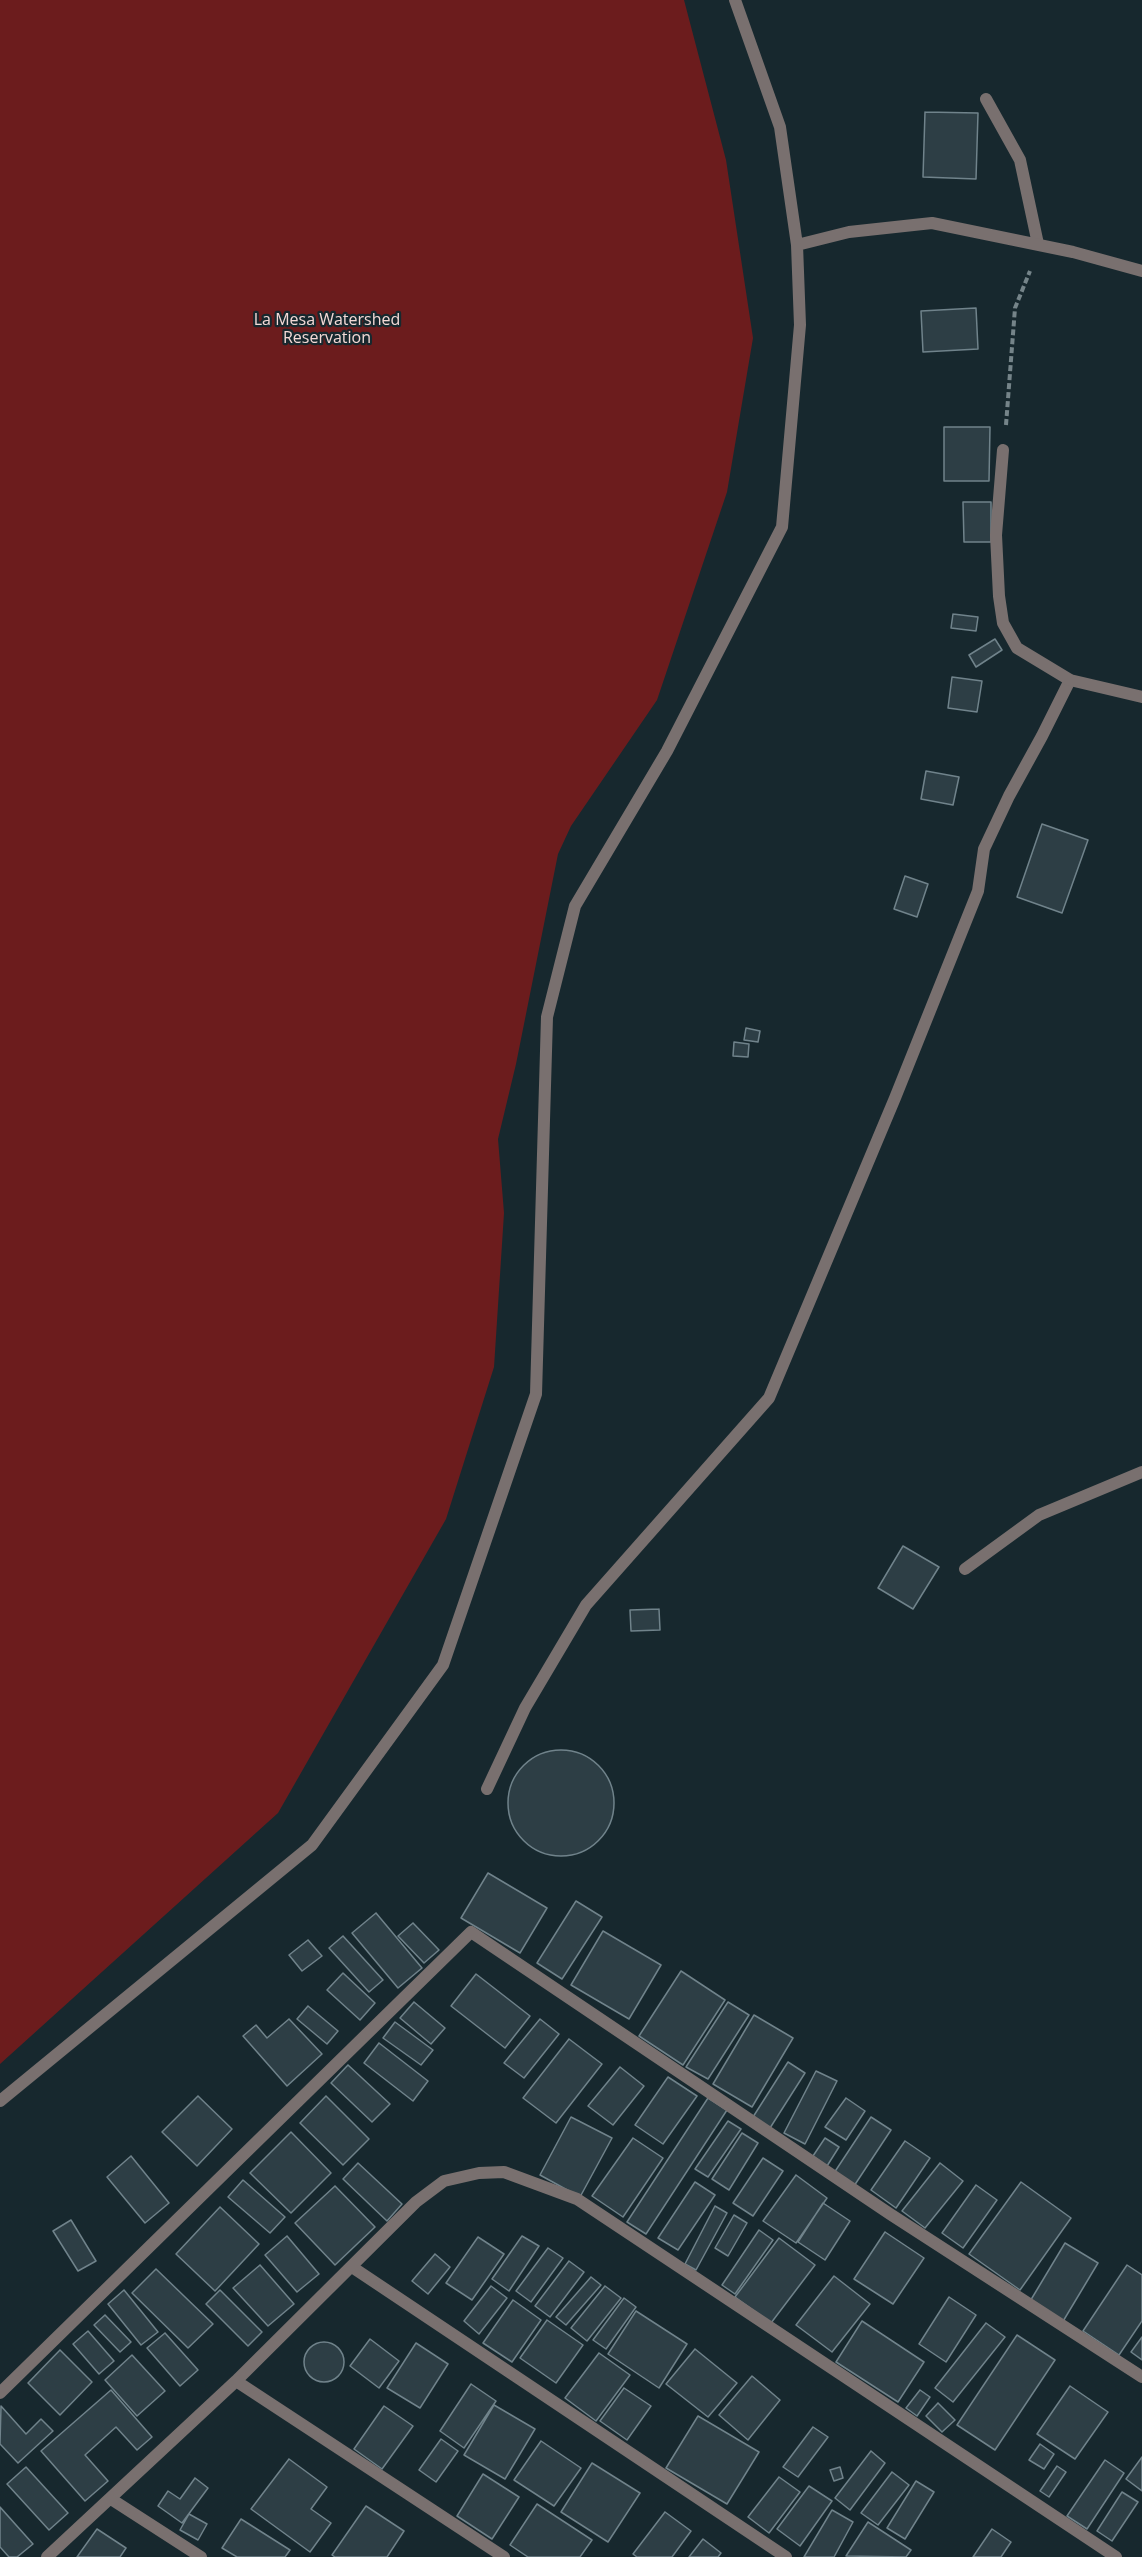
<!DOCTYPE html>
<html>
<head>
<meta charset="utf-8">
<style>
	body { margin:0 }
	canvas { display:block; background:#17282e }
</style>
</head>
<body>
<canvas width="1142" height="2557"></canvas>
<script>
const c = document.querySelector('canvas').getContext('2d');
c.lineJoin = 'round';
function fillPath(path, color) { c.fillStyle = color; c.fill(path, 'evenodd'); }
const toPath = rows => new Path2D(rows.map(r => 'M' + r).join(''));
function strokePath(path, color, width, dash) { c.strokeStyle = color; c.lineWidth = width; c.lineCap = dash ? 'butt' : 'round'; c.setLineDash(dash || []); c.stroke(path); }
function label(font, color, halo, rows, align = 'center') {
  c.font = font + ' "Open Sans",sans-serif'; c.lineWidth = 4.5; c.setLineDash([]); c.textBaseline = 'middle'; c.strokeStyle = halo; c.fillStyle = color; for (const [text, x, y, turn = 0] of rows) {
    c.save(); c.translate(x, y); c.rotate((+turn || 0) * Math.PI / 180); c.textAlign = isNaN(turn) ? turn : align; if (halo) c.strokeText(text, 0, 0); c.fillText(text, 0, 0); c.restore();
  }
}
fillPath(toPath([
	[0,0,684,0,726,160,753,338,727,492,657,700,571,826,558,854,516,1064,498,1139,504,1213,494,1367,446,1519,278,1813,0,2064]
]), '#6c1c1d');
const building = toPath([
	[925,112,978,113,976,179,923,177,925,112],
	[976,308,978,349,923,352,921,311,976,308],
	[944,427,990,427,989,481,944,481,944,427],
	[963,502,991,502,991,542,964,542,963,502],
	[953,614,978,617,976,631,951,628,953,614],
	[995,639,1002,650,976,667,969,655,995,639],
	[952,677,982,681,977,712,948,708,952,677],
	[926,771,959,777,953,805,921,799,926,771],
	[1042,824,1088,840,1062,913,1017,897,1042,824],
	[905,876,928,884,917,917,894,909,905,876],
	[746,1028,760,1031,758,1042,744,1040,746,1028],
	[734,1042,749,1044,748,1057,733,1056,734,1042],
	[903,1546,939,1567,913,1609,878,1588,903,1546],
	[659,1609,660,1630,631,1631,630,1610,659,1609],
	'508 1803a53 53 0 1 1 106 0a53 53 0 1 1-106 0Z',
	[488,1873,547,1908,520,1953,461,1918,488,1873],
	[576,1901,602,1917,562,1979,537,1963,576,1901],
	[376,1913,422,1968,398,1988,352,1933,376,1913],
	[413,1923,439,1950,424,1963,398,1936,413,1923],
	[603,1931,661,1965,629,2019,571,1985,603,1931],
	[343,1936,383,1980,369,1992,329,1948,343,1936],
	[308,1940,322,1956,302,1971,289,1955,308,1940],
	[681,1971,725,2000,683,2065,639,2036,681,1971],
	[343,1973,375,2003,360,2020,327,1990,343,1973],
	[476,1974,530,2016,505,2048,451,2006,476,1974],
	[414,2002,445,2028,431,2044,400,2018,414,2002],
	[728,2002,749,2015,708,2079,686,2067,728,2002],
	[308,2006,338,2031,327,2044,297,2019,308,2006],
	[754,2015,793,2038,752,2107,713,2084,754,2015],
	[289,2019,322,2054,287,2086,243,2036,256,2025,267,2038,289,2019],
	[540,2019,559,2034,524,2078,504,2063,540,2019],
	[395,2022,433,2050,421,2065,383,2038,395,2022],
	[569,2039,602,2064,556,2123,523,2098,569,2039],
	[379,2043,428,2081,413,2101,364,2063,379,2043],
	[788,2062,805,2073,770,2128,753,2117,788,2062],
	[348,2065,390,2104,372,2122,331,2083,348,2065],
	[620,2067,644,2086,613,2125,588,2106,620,2067],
	[816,2071,837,2081,805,2144,784,2133,816,2071],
	[668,2077,697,2096,663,2144,635,2125,668,2077],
	[198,2096,232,2129,197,2166,162,2132,198,2096],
	[326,2096,369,2139,343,2165,300,2123,326,2096],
	[708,2098,727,2110,646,2234,627,2222,708,2098],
	[846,2098,865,2111,846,2140,825,2127,846,2098],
	[571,2117,612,2138,580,2197,540,2175,571,2117],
	[871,2117,891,2130,854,2186,834,2173,871,2117],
	[728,2121,741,2129,708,2177,695,2169,728,2121],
	[291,2132,331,2173,291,2213,250,2173,291,2132],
	[742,2133,758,2143,729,2190,712,2179,742,2133],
	[633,2138,663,2158,623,2217,592,2196,633,2138],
	[825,2138,839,2147,827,2166,813,2156,825,2138],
	[905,2141,930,2158,896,2208,871,2190,905,2141],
	[131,2156,169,2203,145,2223,107,2177,131,2156],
	[763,2158,783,2171,753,2216,733,2203,763,2158],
	[358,2163,402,2204,387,2221,343,2179,358,2163],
	[940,2163,963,2181,925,2228,902,2211,940,2163],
	[796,2175,827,2198,796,2243,763,2221,796,2175],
	[243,2180,285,2217,270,2233,228,2197,243,2180],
	[695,2182,715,2195,678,2250,658,2238,695,2182],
	[1021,2182,1071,2218,1020,2290,969,2254,1021,2182],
	[976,2185,997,2200,963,2248,942,2233,976,2185],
	[335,2186,375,2227,335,2265,295,2223,335,2186],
	[823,2203,850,2221,825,2260,798,2242,823,2203],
	[715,2206,727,2213,696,2270,685,2264,715,2206],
	[220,2207,259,2244,215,2291,176,2254,220,2207],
	[734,2215,747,2223,728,2256,715,2248,734,2215],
	[71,2220,96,2261,78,2271,53,2231,71,2220],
	[759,2230,773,2240,735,2294,722,2285,759,2230],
	[885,2232,924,2258,893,2304,854,2279,885,2232],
	[287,2236,319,2274,297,2292,265,2255,287,2236],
	[522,2236,539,2246,509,2291,492,2279,522,2236],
	[478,2237,504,2254,472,2300,446,2283,478,2237],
	[779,2238,815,2265,771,2323,735,2297,779,2238],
	[1065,2243,1098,2263,1062,2323,1029,2303,1065,2243],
	[548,2248,563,2258,531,2302,516,2291,548,2248],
	[435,2254,450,2267,428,2294,412,2281,435,2254],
	[569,2261,584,2272,550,2317,535,2306,569,2261],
	[260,2265,294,2304,268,2326,233,2288,260,2265],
	[1127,2265,1142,2275,1142,2321,1119,2355,1083,2331,1127,2265],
	[156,2269,213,2324,188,2348,132,2293,156,2269],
	[834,2276,870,2304,832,2352,796,2325,834,2276],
	[591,2277,601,2285,566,2325,556,2317,591,2277],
	[491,2286,507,2298,479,2334,464,2321,491,2286],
	[605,2286,621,2298,587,2341,571,2328,605,2286],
	[124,2290,158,2332,141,2345,108,2304,124,2290],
	[220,2290,262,2332,248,2346,206,2304,220,2290],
	[949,2297,976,2315,946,2362,919,2344,949,2297],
	[624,2298,636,2307,606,2349,593,2340,624,2298],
	[513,2300,541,2320,512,2362,483,2343,513,2300],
	[636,2311,687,2344,659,2388,608,2354,636,2311],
	[105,2315,131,2342,120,2352,94,2325,105,2315],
	[547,2320,583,2345,556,2383,520,2358,547,2320],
	[862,2321,924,2362,898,2402,836,2362,862,2321],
	[986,2323,1005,2337,953,2402,935,2388,986,2323],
	[88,2331,114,2361,99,2374,73,2344,88,2331],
	[165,2333,198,2370,180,2386,147,2348,165,2333],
	[1017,2335,1055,2360,995,2450,957,2425,1017,2335],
	[1142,2337,1142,2360,1131,2352,1142,2337],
	[370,2339,399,2361,379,2388,350,2366,370,2339],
	'304 2362a20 20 0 1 1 40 0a20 20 0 1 1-40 0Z',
	[416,2343,448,2364,420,2408,387,2388,416,2343],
	[695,2349,737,2383,708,2417,666,2384,695,2349],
	[60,2350,92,2382,60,2415,28,2383,60,2350],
	[599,2353,630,2375,596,2421,565,2398,599,2353],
	[132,2355,165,2391,137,2416,105,2380,132,2355],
	[752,2376,780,2400,748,2440,719,2415,752,2376],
	[471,2384,496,2401,464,2448,440,2431,471,2384],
	[1070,2386,1108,2412,1075,2459,1037,2434,1070,2386],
	[624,2388,651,2406,627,2440,600,2421,624,2388],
	[111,2390,152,2437,137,2450,116,2427,85,2455,108,2481,85,2501,41,2451,111,2390],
	[920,2390,930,2397,917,2416,906,2408,920,2390],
	[938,2403,955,2420,942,2432,926,2416,938,2403],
	[494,2405,535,2429,505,2479,464,2455,494,2405],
	[1,2406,26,2434,41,2419,53,2431,18,2463,0,2444,1,2406],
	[384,2406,413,2426,382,2469,354,2449,384,2406],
	[698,2416,759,2452,727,2504,666,2468,698,2416],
	[813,2427,828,2437,798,2477,783,2467,813,2427],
	[441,2439,458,2451,436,2482,419,2470,441,2439],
	[541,2441,581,2468,554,2506,514,2480,541,2441],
	[1040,2444,1054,2454,1044,2469,1029,2460,1040,2444],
	[871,2451,885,2463,850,2510,835,2498,871,2451],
	[1142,2457,1142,2491,1126,2479,1142,2457],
	[289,2459,327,2487,311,2509,331,2523,310,2552,251,2509,289,2459],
	[1105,2460,1124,2473,1087,2529,1067,2516,1105,2460],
	[592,2463,640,2493,608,2542,561,2512,592,2463],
	[1057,2466,1066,2472,1049,2497,1040,2491,1057,2466],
	[26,2467,68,2513,49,2530,7,2484,26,2467],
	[840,2467,843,2478,834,2481,830,2470,840,2467],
	[892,2472,909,2485,878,2525,861,2513,892,2472],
	[483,2474,519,2497,492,2539,457,2516,483,2474],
	[779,2477,800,2492,769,2533,748,2517,779,2477],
	[195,2478,208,2488,182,2523,158,2506,168,2491,180,2499,195,2478],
	[916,2481,934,2492,905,2539,887,2528,916,2481],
	[809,2486,832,2501,800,2546,777,2529,809,2486],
	[1122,2492,1138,2502,1112,2541,1097,2531,1122,2492],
	[537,2504,592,2540,580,2557,528,2557,510,2545,537,2504],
	[366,2506,404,2531,387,2557,335,2557,332,2555,366,2506],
	[0,2507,33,2544,17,2557,9,2557,0,2547,0,2507],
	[832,2510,853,2522,834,2557,804,2557,832,2510],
	[665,2512,691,2531,672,2557,637,2557,633,2554,665,2512],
	[189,2514,207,2524,198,2540,180,2530,189,2514],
	[241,2519,290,2550,285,2557,237,2557,222,2548,241,2519],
	[868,2522,911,2550,906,2557,846,2556,868,2522],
	[97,2529,126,2548,120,2557,77,2557,97,2529],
	[992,2529,1011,2542,1001,2557,973,2557,992,2529],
	[703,2539,721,2553,718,2557,689,2557,703,2539]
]);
fillPath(building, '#2d3e45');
strokePath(building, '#70838b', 1.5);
strokePath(toPath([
	[1006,425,1015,308,1030,271]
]), '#758489', 4, [6, 3]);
strokePath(toPath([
	[986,99,1020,160,1038,244],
	[965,1569,1039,1515,1142,1472],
	[487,1789,525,1708,586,1605,769,1398,895,1098,978,891,984,849,1009,796,1042,736,1070,680]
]), '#79706f', 12);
strokePath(toPath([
	[797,245,849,232,932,223,1073,252,1142,271],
	[1003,450,996,535,999,596,1003,623,1017,648,1070,680,1142,697],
	[0,2101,312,1845,443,1665,536,1394,547,1017,575,906,667,751,782,527,800,325,797,245,780,127,735,0],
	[352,2267,786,2557],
	[236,2381,504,2557],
	[0,2393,471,1932,890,2214,1142,2377],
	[111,2499,201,2557],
	[47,2557,236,2381,416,2202,444,2181,479,2173,504,2172,577,2199,1116,2557]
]), '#79706f', 12);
label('16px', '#f4d9d6', '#17282e', [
	["La Mesa Watershed",327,320],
	["Reservation",327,338]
]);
</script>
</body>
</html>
